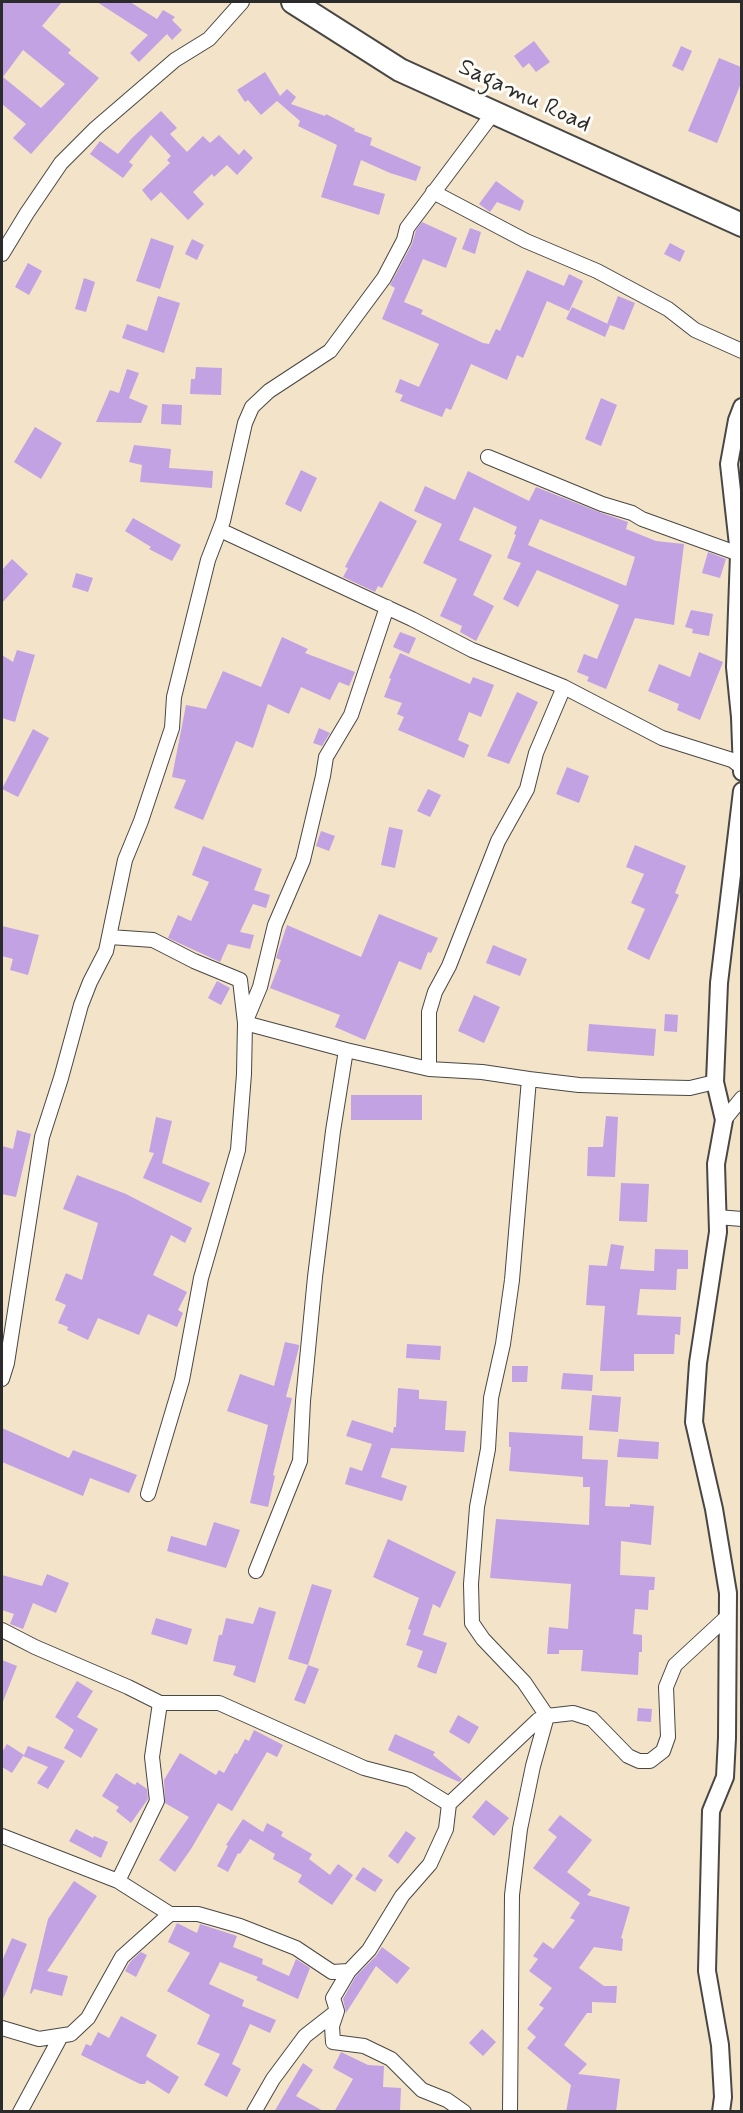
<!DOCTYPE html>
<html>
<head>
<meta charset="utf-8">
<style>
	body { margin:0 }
	#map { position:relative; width:743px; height:2113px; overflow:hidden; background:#f3e3c9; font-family:Mynerve,sans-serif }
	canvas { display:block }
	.frame { position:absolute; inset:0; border:3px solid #2b2b2b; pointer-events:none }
</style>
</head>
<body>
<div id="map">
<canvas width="743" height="2113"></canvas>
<div class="frame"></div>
</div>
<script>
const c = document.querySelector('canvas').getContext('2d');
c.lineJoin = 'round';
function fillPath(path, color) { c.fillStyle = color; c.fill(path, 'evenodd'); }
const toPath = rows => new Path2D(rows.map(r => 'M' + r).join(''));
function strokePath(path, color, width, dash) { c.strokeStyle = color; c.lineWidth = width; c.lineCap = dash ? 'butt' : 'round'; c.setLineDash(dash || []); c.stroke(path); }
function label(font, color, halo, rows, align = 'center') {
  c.font = font + ' Mynerve,sans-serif'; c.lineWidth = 6; c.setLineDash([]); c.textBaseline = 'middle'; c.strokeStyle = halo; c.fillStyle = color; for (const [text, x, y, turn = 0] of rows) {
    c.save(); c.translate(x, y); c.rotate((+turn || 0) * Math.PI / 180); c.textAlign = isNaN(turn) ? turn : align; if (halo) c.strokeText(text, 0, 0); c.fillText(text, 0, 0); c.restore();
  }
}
fillPath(toPath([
	[2,2,62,2,42,26,71,50,68,53,99,78,31,154,13,138,26,124,2,104],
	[23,50,65,84,41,108,3,77],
	[97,2,130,2,157,19,163,10,175,17,172,20,182,30,172,40,167,34,139,62,130,53,148,35],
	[534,41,550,62,536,72,529,63,523,68,514,56],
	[681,46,692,51,683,71,672,66],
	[719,58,741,67,741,83,717,143,688,131],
	[265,72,280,96,287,89,296,97,291,104,325,116,326,114,355,129,354,131,372,138,370,145,421,167,416,181,390,173,361,160,353,185,385,194,379,215,321,197,337,145,298,126,300,121,277,101,261,115,248,100,245,102,237,90],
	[161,111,177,128,170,134,187,152,203,136,210,143,219,135,239,155,244,149,253,158,237,175,227,165,214,177,212,174,193,192,204,204,188,220,161,192,151,201,142,190,170,163,167,160,171,156,151,135,129,162,133,165,123,178,90,154,100,141,118,154,132,138],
	[496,181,524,201,520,211,497,202,490,212,479,204],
	[422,222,457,238,446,268,423,259,404,302,423,310,421,314,483,343,489,344,496,329,500,331,527,270,564,286,569,274,583,281,569,311,547,301,523,358,517,355,507,380,471,364,451,410,446,408,442,417,400,401,403,395,395,392,400,379,419,387,439,344,382,319,395,288,390,285,412,244,416,230],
	[470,228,481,232,475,254,462,249],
	[151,238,174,246,160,289,136,281],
	[192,239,204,245,197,260,185,254],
	[670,243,685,251,680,262,664,254],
	[28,263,42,271,29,295,15,287],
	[84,278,95,282,86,312,75,309],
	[158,296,180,303,164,353,122,338,127,324,147,331],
	[618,296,635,303,624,330,607,324],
	[572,307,610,325,605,337,566,319],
	[196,367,222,368,221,395,190,394,191,379,195,379],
	[127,369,139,373,129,398,148,406,141,423,96,422,110,390,119,393],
	[601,398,617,405,601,446,585,439],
	[162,404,182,405,181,425,161,424],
	[35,427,62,443,41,479,14,462],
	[134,445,171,449,169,468,213,471,212,488,140,482,142,465,129,462],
	[301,470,317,478,301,512,285,504],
	[468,471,529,501,536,487,599,512,628,522,626,529,656,541,684,544,674,625,635,618,606,689,587,681,589,677,577,672,584,654,597,659,619,605,537,570,518,607,503,599,521,563,507,558,516,535,514,534,517,527,474,507,459,540,492,555,473,595,494,606,476,641,460,632,462,626,440,616,457,579,423,563,442,524,414,511,425,486,455,500],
	[540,519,635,557,626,586,528,545],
	[380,501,417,521,382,588,378,586,375,592,343,577,348,568,345,567],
	[133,518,181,545,172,561,149,549,151,547,125,531],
	[708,552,726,559,720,578,702,573],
	[12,559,28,574,2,603,2,570],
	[76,573,93,578,88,592,72,587],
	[691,610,713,614,709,636,692,633,693,629,685,627],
	[400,632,416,638,409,654,393,647],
	[282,637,308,649,305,653,355,672,349,686,339,682,330,700,301,687,289,714,268,704,253,748,236,741,203,820,174,808,186,780,172,777,186,705,206,709,223,671,261,687],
	[17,650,35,655,15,722,2,718,2,655,13,662],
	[699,652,723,662,700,720,677,710,679,704,648,691,659,664,690,677],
	[400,653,470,684,473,677,494,685,481,717,469,712,458,740,469,745,464,758,398,730,404,717,397,714,402,703,384,697,391,679,389,678],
	[517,692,538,702,509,764,487,756],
	[319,728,330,733,322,746,313,743],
	[33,729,49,738,18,797,2,789],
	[567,767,589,776,579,803,556,794],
	[428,789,441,795,430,817,417,811],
	[389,827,403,830,395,868,381,865],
	[321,831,335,836,329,851,316,846],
	[635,845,686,866,675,893,679,895,649,960,627,949,645,909,631,903,644,874,626,867],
	[203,846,262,869,254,890,270,895,266,908,253,904,240,932,254,935,250,949,228,944,220,962,168,938,178,915,191,921,209,882,192,875],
	[379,914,438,938,431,953,428,952,421,970,399,961,365,1040,335,1027,340,1015,270,988,281,960,276,958,287,925,361,957],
	[2,926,39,935,28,975,10,970,13,959,2,956],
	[493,945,527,959,520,976,486,963],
	[217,981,230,988,221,1005,208,998],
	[474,995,500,1007,484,1043,458,1031],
	[665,1014,678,1015,677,1032,664,1031],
	[589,1024,656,1029,654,1056,587,1051],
	[351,1095,422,1095,422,1120,351,1120],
	[606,1116,618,1117,615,1177,587,1176,588,1147,603,1147],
	[156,1117,172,1121,162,1163,210,1183,201,1203,143,1178,154,1153,149,1152],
	[17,1130,31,1134,16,1197,2,1194,2,1146,13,1149],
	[77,1175,126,1194,192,1228,185,1243,171,1235,153,1275,187,1292,178,1310,183,1313,177,1327,148,1314,139,1335,98,1318,88,1340,67,1330,68,1327,58,1323,66,1305,55,1300,66,1273,82,1280,98,1223,63,1209],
	[621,1183,649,1184,647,1222,619,1221],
	[611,1244,624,1246,620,1269,654,1271,655,1249,688,1250,688,1269,677,1269,676,1290,640,1289,637,1315,681,1317,680,1335,675,1334,674,1354,634,1354,634,1371,600,1371,605,1306,586,1305,589,1265,607,1266],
	[285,1342,299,1345,299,1347,286,1397,292,1398,273,1475,275,1476,268,1507,250,1503,268,1425,227,1411,240,1374,274,1386],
	[407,1344,441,1346,440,1360,406,1358],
	[512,1366,528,1366,527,1382,512,1382],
	[563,1373,593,1375,592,1391,561,1389],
	[398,1388,419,1390,419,1399,447,1401,445,1430,466,1431,464,1452,391,1448,381,1477,407,1486,402,1501,345,1484,350,1467,362,1471,372,1444,346,1436,352,1420,393,1433,394,1427,396,1427],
	[592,1395,621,1397,618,1432,589,1430],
	[2,1428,69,1458,73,1450,137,1475,129,1493,90,1478,83,1496,2,1462],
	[509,1432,583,1436,582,1459,608,1460,605,1506,630,1507,630,1504,654,1506,651,1545,621,1541,620,1575,655,1577,654,1590,649,1590,648,1610,635,1609,633,1634,642,1635,642,1652,639,1652,638,1675,581,1671,583,1650,559,1650,559,1654,547,1654,549,1627,568,1629,571,1584,490,1578,496,1519,589,1525,590,1487,583,1487,583,1477,509,1471,511,1447,509,1447],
	[619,1439,659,1442,658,1459,617,1457],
	[214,1522,240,1530,226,1568,167,1551,171,1536,206,1546],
	[388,1539,456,1572,440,1608,433,1604,423,1635,447,1643,436,1674,417,1667,423,1651,406,1645,411,1630,408,1629,419,1598,373,1577],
	[47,1574,69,1583,56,1613,33,1603,23,1629,10,1624,14,1614,2,1610,2,1575,42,1586],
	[312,1584,332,1590,308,1665,288,1659],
	[259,1607,276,1612,255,1683,233,1675,236,1666,213,1661,219,1635,222,1635,226,1618,253,1624],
	[156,1618,192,1629,187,1645,151,1634],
	[2,1660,17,1666,2,1704],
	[308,1665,319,1669,305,1704,294,1700],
	[77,1681,93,1691,77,1717,98,1729,81,1758,64,1748,74,1730,55,1717],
	[638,1708,652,1709,651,1722,637,1721],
	[458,1715,479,1727,469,1744,449,1732],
	[254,1730,283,1745,277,1757,267,1752,232,1811,218,1803,191,1849,175,1872,159,1860,189,1817,165,1803,164,1780,180,1753,216,1775,219,1770,224,1773,235,1753,237,1754,245,1739,249,1741],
	[395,1734,435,1752,433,1755,462,1779,459,1782,388,1750],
	[7,1744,24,1755,28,1746,65,1761,48,1789,37,1783,48,1767,23,1756,12,1773,2,1767,2,1752],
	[116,1773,135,1785,137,1782,147,1789,148,1799,131,1823,116,1811,119,1807,102,1796],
	[486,1800,509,1818,494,1836,472,1817],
	[560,1815,592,1840,567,1872,591,1890,587,1895,630,1907,621,1938,623,1939,622,1951,594,1947,579,1968,604,1986,617,1986,616,2003,592,2002,592,2013,587,2013,564,2045,587,2064,578,2074,620,2079,616,2112,566,2112,571,2085,527,2048,536,2037,527,2029,544,2008,539,2005,552,1988,529,1971,538,1959,533,1956,543,1942,553,1949,575,1920,570,1918,580,1903,533,1868,557,1837,548,1830],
	[243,1819,263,1832,267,1823,283,1832,281,1836,312,1854,309,1859,330,1875,338,1864,353,1875,332,1905,298,1882,302,1875,273,1859,275,1854,250,1839,240,1854,238,1853,228,1872,217,1866,228,1846,226,1845],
	[76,1829,93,1838,94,1836,108,1842,101,1858,69,1841],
	[406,1831,416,1838,398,1864,388,1856],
	[363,1867,383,1880,375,1892,355,1879],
	[74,1881,97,1896,47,1971,68,1976,62,1996,34,1989,31,1994,30,1993,48,1919],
	[177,1923,197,1933,200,1924,237,1936,233,1947,263,1959,262,1964,289,1976,296,1959,310,1968,298,1999,256,1980,258,1977,220,1962,209,1984,244,2000,242,2006,276,2020,270,2033,250,2024,232,2064,241,2069,227,2097,204,2085,220,2054,197,2044,210,2015,167,1991,190,1953,168,1942],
	[12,1938,27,1944,2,2001,2,1961],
	[382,1947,410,1968,397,1984,376,1966,346,2013,343,1999,356,1976,376,1956],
	[141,1952,147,1955,136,1977,125,1971,130,1962],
	[121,2016,157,2035,146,2056,179,2077,169,2094,147,2080,145,2084,140,2084,81,2055,86,2044,91,2046,98,2032,109,2038],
	[482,2029,496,2042,483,2056,469,2043],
	[341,2052,368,2065,384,2066,383,2087,401,2088,400,2112,334,2112,353,2079,333,2068],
	[303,2063,313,2070,296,2096,325,2112,274,2112]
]), '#c2a2e3');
const minor = toPath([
	[433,192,526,241,597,271,668,309,695,330,742,351],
	[2,254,27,213,61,163,96,128,175,60,209,39,242,2],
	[488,457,602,504,632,513,642,519,739,554],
	[220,530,412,619,472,650,564,687,662,738,732,760,740,766],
	[110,937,153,940,194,961,240,980,245,1023,244,1074,238,1150,201,1278,182,1380,148,1494],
	[346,1050,245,1023,260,987,275,925,303,860,323,776,326,757,351,715,387,607],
	[429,1069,429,1012,435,992,449,966,498,841,527,789,536,753,564,687],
	[724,1120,742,1098],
	[717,1217,742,1219],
	[2,1379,7,1363,42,1137,61,1078,81,1005,90,982,106,951,125,860,141,821,172,728,174,697,208,560,223,521,245,423,252,407,269,391,330,351,384,278,404,240,407,228,494,112],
	[256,1571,300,1461,303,1401,315,1277,333,1131,346,1050,429,1069,482,1072,529,1079],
	[2,1630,35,1647,128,1687,160,1703,219,1703,364,1768,410,1780,449,1804],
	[2,1836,118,1881,170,1914,198,1914,240,1926,296,1948,332,1972,349,1971],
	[118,1881,157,1801,152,1757,160,1703],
	[2,2028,39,2039,71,2034,88,2018,122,1957,170,1914],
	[20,2112,61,2036],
	[254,2112,273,2079,305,2036,337,2011],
	[464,2112,447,2100,422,2090,391,2059,364,2046,333,2042,332,2026,337,2011,333,1998,349,1971,369,1950,402,1896,430,1864,446,1829,449,1804,538,1720,547,1716,573,1713,592,1719,628,1756,639,1761,650,1761,663,1751,668,1737,666,1687,675,1665,728,1616],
	[510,2112,512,1895,520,1829,533,1766,547,1716,524,1682,483,1639,472,1623,471,1584,477,1507,488,1449,491,1398,503,1344,512,1280,529,1079,579,1085,643,1087,690,1088,715,1082]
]);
const tertiary = toPath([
	[742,407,737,420,729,464,739,554,735,667,740,717,742,772],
	[721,2112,723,2097,720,2045,707,1971,711,1811,725,1777,727,1738,728,1593,714,1509,694,1422,698,1363,718,1232,716,1164,724,1120,715,1082,719,983,742,791]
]);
const trunk = toPath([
	[293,2,400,70,742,225]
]);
strokePath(minor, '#494743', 16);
strokePath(tertiary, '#494743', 20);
strokePath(trunk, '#494743', 26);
strokePath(minor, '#fff', 14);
strokePath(tertiary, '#fff', 16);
strokePath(trunk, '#fff', 22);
label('24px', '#2b2b2b', '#fdfcf7', [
	["Sagamu Road",524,97,25]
]);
</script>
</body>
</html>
